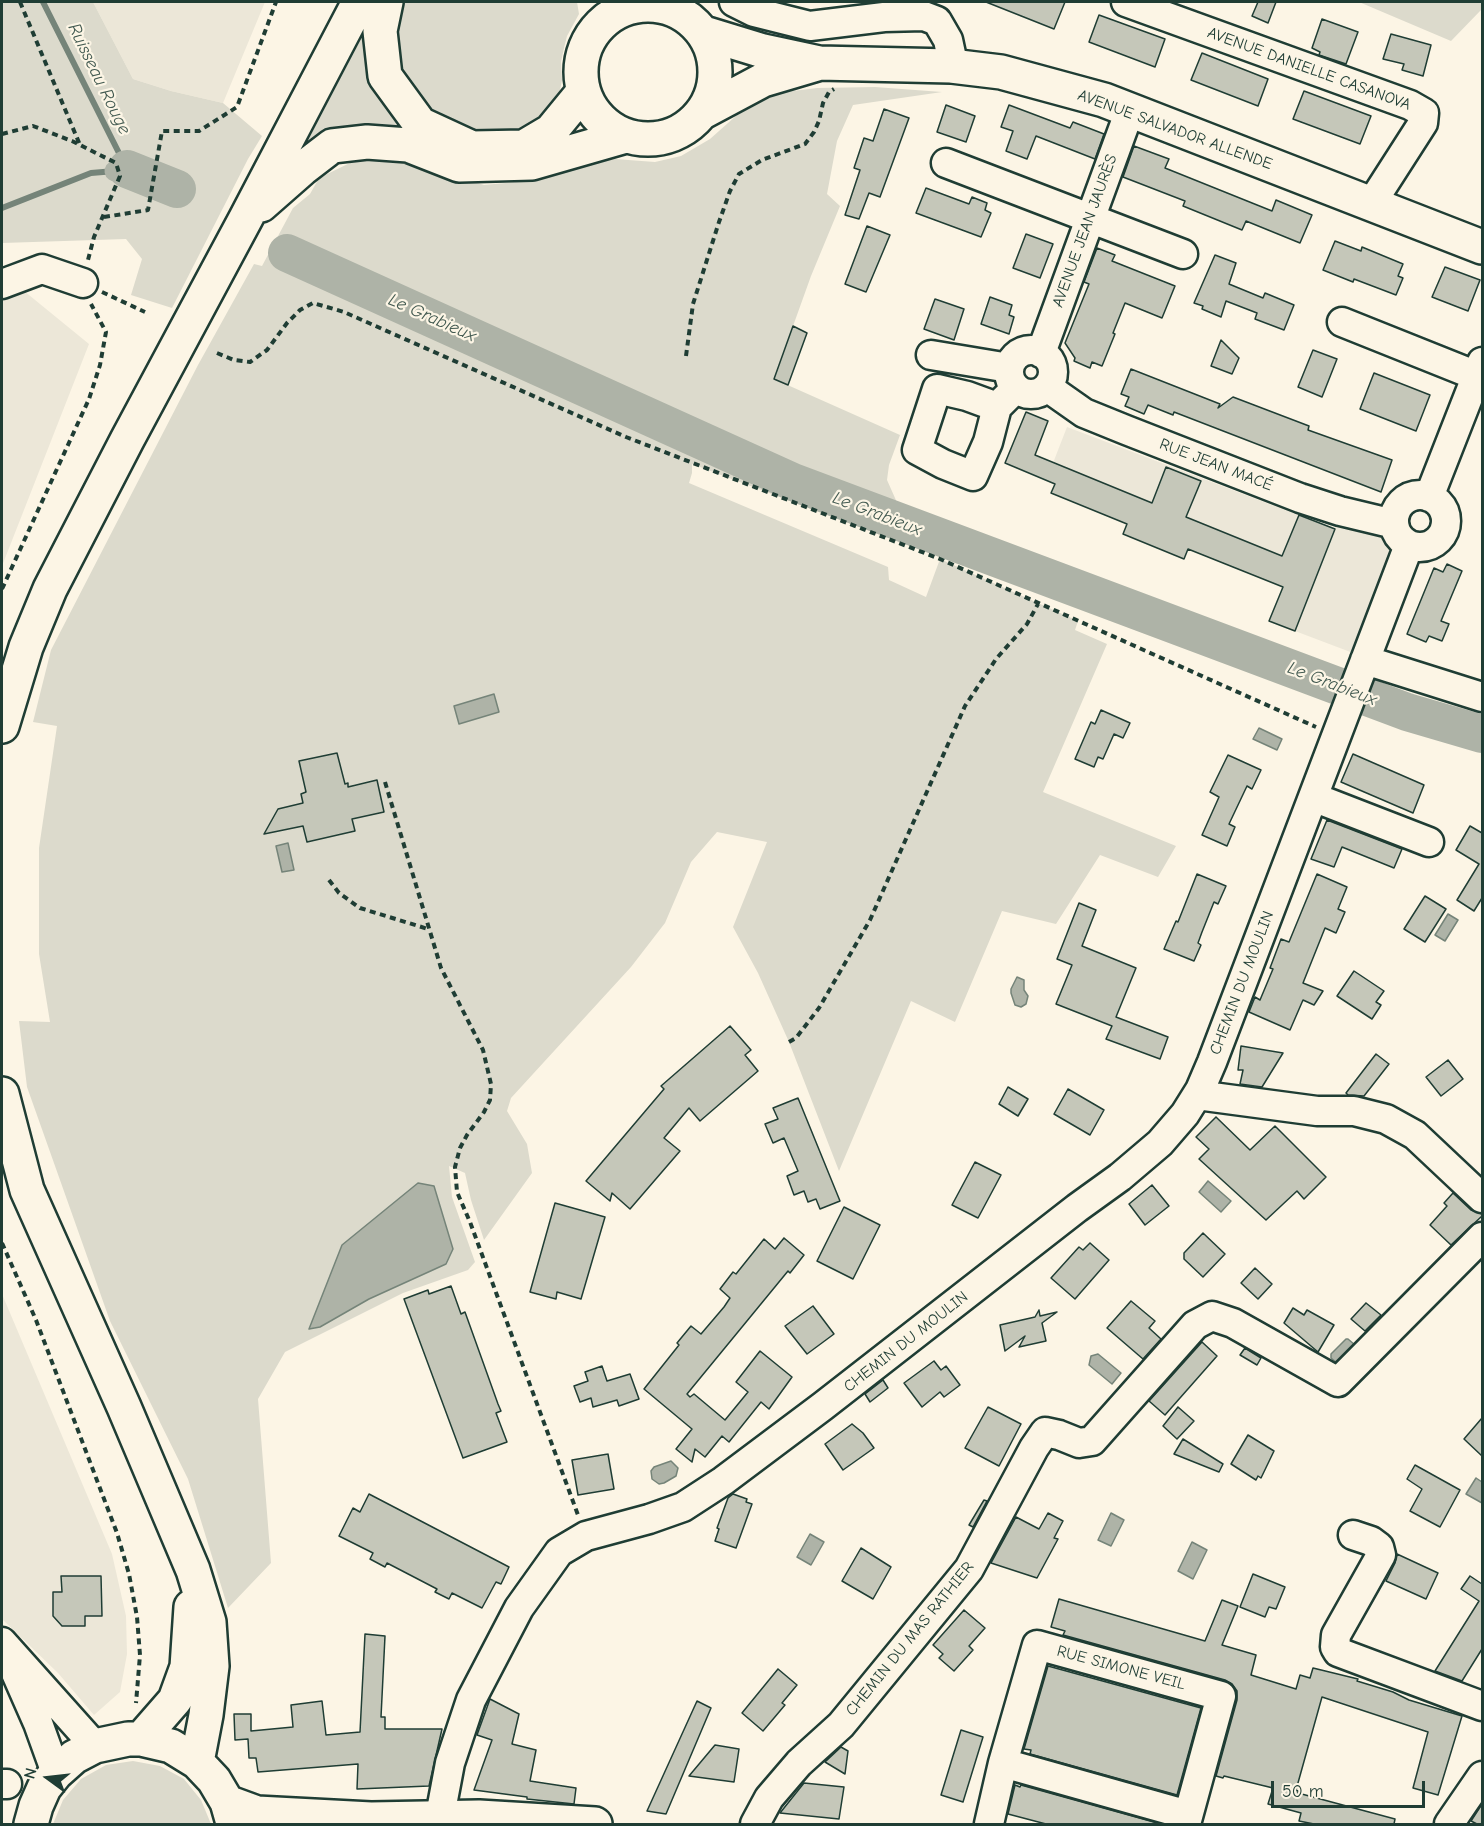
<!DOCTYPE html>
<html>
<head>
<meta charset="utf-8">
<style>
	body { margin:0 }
	#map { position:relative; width:1484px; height:1826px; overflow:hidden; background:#fcf5e5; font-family:"Comic Neue",sans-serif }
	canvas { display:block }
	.frame { position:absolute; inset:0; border:3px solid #1f3d34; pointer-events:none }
	.north { position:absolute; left:18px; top:1748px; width:60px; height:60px; -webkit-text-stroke:4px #fcf5e5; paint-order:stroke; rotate:285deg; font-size:16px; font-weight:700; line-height:24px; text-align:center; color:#1f3d34 }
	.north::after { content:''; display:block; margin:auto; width:21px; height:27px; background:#1f3d34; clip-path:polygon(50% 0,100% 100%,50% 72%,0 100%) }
	.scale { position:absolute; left:1271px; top:1781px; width:154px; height:27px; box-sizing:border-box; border:3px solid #1f3d34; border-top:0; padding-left:8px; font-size:18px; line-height:21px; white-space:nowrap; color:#1f3d34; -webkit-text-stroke:4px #fcf5e5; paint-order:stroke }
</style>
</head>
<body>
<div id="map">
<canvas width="1484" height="1826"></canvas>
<div class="frame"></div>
<div class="north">N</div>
<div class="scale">50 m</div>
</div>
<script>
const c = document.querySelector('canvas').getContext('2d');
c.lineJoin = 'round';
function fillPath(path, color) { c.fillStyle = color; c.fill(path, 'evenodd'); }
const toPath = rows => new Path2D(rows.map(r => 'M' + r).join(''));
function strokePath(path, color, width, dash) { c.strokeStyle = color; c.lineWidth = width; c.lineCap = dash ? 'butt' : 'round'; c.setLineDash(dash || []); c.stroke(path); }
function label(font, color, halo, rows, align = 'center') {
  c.font = font + ' "Comic Neue",sans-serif'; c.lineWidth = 4.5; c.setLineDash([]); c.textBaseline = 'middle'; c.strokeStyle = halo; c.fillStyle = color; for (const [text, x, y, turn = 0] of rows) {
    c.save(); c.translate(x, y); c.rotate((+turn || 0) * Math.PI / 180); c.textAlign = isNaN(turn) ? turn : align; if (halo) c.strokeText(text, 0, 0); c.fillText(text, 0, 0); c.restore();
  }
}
fillPath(toPath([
	[93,2,265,2,223,103,171,91,133,79],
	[2,273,89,344,2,566],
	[1067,427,1335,529,1337,524,1387,532,1395,545,1353,653,1295,631,1283,587,1188,549,1184,559,1123,534,1126,524,1052,493,1062,467,1053,463],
	[2,1294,112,1554,126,1616,127,1654,120,1692,94,1715,58,1673,2,1619]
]), '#ece7d8');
fillPath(toPath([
	[2,2,93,2,133,79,171,91,223,103,262,136,248,159,172,308,131,295,142,259,126,239,2,243],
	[401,2,577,2,579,14,567,36,564,48,561,62,562,80,558,101,533,125,510,135,493,137,438,123,403,81,394,52],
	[1359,2,1482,2,1482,9,1451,41],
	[364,33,366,34,378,92,389,111,401,126,401,129,308,146,306,144],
	[875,87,942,92,853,105,837,141,827,194,840,206,811,276,774,379,900,435,889,465,887,480,899,507,891,539,692,464,692,473,689,483,888,567,889,580,926,597,940,559,1078,621,1075,630,1107,644,1043,792,1176,846,1158,877,1100,855,1056,924,1002,911,955,1022,911,1001,839,1171,789,1042,758,973,733,927,767,842,717,832,691,862,665,923,631,967,511,1098,507,1111,527,1144,532,1173,484,1240,471,1200,465,1173,449,1166,452,1197,475,1262,468,1270,403,1293,285,1352,258,1399,271,1563,228,1608,188,1479,110,1321,27,1087,19,1021,50,1022,39,954,39,848,57,726,33,722,51,650,198,365,254,264,262,266,293,208,310,194,319,178,356,160,387,158,428,167,484,185,537,180,581,164,615,159,655,162,681,156,710,139,737,115,777,93,817,88],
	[133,1761,160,1766,184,1779,201,1800,211,1824,53,1824,63,1800,81,1779,106,1765]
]), '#dcdacc');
const water = toPath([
	[494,694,499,712,459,724,454,706,494,694],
	[1259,728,1282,739,1277,750,1253,739,1259,728],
	[288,843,294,870,282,872,276,846,288,843],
	[1448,914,1458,920,1445,941,1435,935,1448,914],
	[1017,977,1024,980,1024,990,1028,996,1026,1004,1021,1007,1015,1005,1011,993,1011,989,1017,977],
	[1208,1181,1231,1201,1221,1212,1199,1192,1208,1181],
	[418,1183,434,1186,453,1249,446,1264,369,1299,320,1327,309,1329,342,1245,418,1183],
	[1346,1339,1348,1339,1355,1345,1355,1348,1337,1363,1331,1358,1331,1354,1346,1339],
	[1098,1354,1121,1373,1112,1384,1089,1365,1091,1356,1098,1354],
	[671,1461,678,1468,676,1476,664,1483,659,1484,652,1479,651,1471,654,1467,671,1461],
	[1476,1478,1482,1482,1482,1503,1466,1494,1476,1478],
	[1111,1513,1124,1520,1111,1546,1098,1540,1111,1513],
	[810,1534,824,1542,811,1565,797,1557,810,1534],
	[1192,1542,1207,1550,1193,1579,1178,1571,1192,1542]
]);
fillPath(water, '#aeb3a7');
strokePath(water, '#758479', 1.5);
strokePath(toPath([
	[43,2,127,169],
	[2,208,91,173,115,171]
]), '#758479', 6);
strokePath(toPath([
	[115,171,127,169]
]), '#aeb3a7', 21);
strokePath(toPath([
	[127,169,177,189],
	[287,253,793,482,1407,712,1482,734]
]), '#aeb3a7', 38);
const building = toPath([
	[986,2,1065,2,1054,29,986,2],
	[1258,2,1276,2,1268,23,1252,16,1258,2],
	[1099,15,1165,39,1155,67,1089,42,1099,15],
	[1322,19,1358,32,1346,64,1319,55,1320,52,1312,48,1322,19],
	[1391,34,1431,45,1423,76,1402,70,1404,64,1383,59,1391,34],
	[1202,53,1268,79,1258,106,1191,80,1202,53],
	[1304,91,1371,116,1360,144,1293,119,1304,91],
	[946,105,975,116,966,142,937,132,946,105],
	[1009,105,1070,128,1073,122,1104,134,1095,159,1036,136,1027,159,1006,151,1013,131,1001,127,1009,105],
	[884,109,909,118,880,197,869,193,859,219,845,215,860,170,854,168,864,138,873,141,884,109],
	[1134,146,1169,159,1165,168,1272,211,1276,200,1312,215,1300,243,1246,221,1242,230,1183,206,1185,201,1123,177,1134,146],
	[926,188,969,204,972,197,987,203,985,210,991,213,981,237,916,213,926,188],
	[867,226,890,235,866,292,845,284,867,226],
	[1026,234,1053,244,1040,278,1013,268,1026,234],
	[1335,241,1361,251,1362,247,1403,264,1398,276,1403,278,1396,295,1354,279,1353,282,1323,270,1335,241],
	[1097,248,1115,255,1112,261,1175,286,1162,318,1125,303,1113,333,1115,334,1102,366,1092,362,1090,368,1074,361,1075,358,1065,343,1089,284,1084,282,1097,248],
	[1215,255,1236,263,1229,284,1263,298,1265,293,1294,305,1284,330,1255,319,1257,313,1226,301,1221,317,1202,309,1203,306,1194,303,1215,255],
	[1445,267,1480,280,1468,311,1432,297,1445,267],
	[990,297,1012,305,1009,315,1014,317,1009,334,981,324,990,297],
	[935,299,964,309,954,340,924,329,935,299],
	[793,326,807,333,788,385,774,379,793,326],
	[1221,340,1239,358,1232,374,1211,366,1221,340],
	[1313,350,1337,359,1322,397,1298,387,1313,350],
	[1131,369,1220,404,1218,408,1233,397,1309,426,1308,430,1392,460,1381,492,1174,412,1173,415,1148,405,1144,414,1125,406,1129,397,1121,394,1131,369],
	[1374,373,1430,395,1416,431,1360,409,1374,373],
	[1026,412,1048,421,1035,455,1152,503,1166,467,1201,481,1186,517,1282,556,1299,515,1335,529,1295,631,1269,621,1283,587,1188,549,1184,559,1123,534,1127,524,1051,493,1055,484,1005,463,1026,412],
	[1447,564,1462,571,1441,621,1449,624,1442,641,1429,636,1426,642,1407,634,1434,568,1443,572,1447,564],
	[1101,710,1130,723,1123,738,1114,734,1103,759,1098,757,1094,767,1075,759,1091,722,1095,724,1101,710],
	[337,753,345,784,348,783,348,787,377,780,384,812,352,819,355,831,307,842,303,826,264,834,278,809,303,803,301,794,306,792,299,761,337,753],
	[1353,754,1424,785,1413,813,1341,782,1353,754],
	[1228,755,1261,770,1252,789,1247,786,1229,824,1235,827,1227,846,1202,835,1219,797,1210,792,1228,755],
	[1327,820,1402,849,1394,868,1342,847,1334,867,1311,859,1327,820],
	[1470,826,1482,833,1482,898,1474,911,1457,900,1479,864,1456,850,1470,826],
	[1197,874,1226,886,1218,904,1214,902,1202,932,1198,943,1201,945,1194,961,1164,949,1176,921,1178,922,1197,874],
	[1317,874,1347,887,1338,909,1345,912,1336,933,1325,928,1303,983,1323,991,1314,1005,1303,1000,1290,1030,1249,1012,1255,997,1260,1000,1273,969,1270,968,1281,939,1289,942,1317,874],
	[1425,896,1446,909,1425,942,1404,929,1425,896],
	[1079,903,1096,910,1082,946,1136,968,1116,1017,1168,1037,1160,1059,1106,1039,1112,1026,1056,1004,1072,965,1057,959,1079,903],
	[1354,971,1384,991,1376,1002,1381,1005,1372,1019,1337,996,1354,971],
	[730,1026,751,1050,745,1055,758,1071,700,1121,689,1108,664,1138,680,1151,630,1209,612,1193,610,1201,586,1181,664,1089,661,1086,730,1026],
	[1241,1046,1283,1053,1262,1087,1240,1084,1243,1070,1238,1070,1241,1046],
	[1376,1054,1389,1064,1364,1096,1348,1095,1346,1093,1376,1054],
	[1448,1060,1463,1079,1441,1096,1426,1077,1448,1060],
	[1008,1087,1028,1099,1018,1116,999,1104,1008,1087],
	[1068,1089,1104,1110,1090,1135,1054,1114,1068,1089],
	[798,1098,840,1201,820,1209,816,1199,808,1202,804,1191,794,1195,787,1176,798,1171,784,1138,773,1143,765,1124,778,1119,773,1108,798,1098],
	[1216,1117,1250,1150,1275,1126,1326,1177,1304,1199,1297,1191,1266,1220,1199,1159,1209,1149,1196,1137,1216,1117],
	[975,1162,1001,1175,978,1218,952,1205,975,1162],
	[1152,1185,1169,1206,1145,1225,1129,1204,1152,1185],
	[1453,1193,1471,1210,1482,1214,1482,1216,1451,1245,1430,1225,1447,1206,1444,1203,1453,1193],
	[555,1203,605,1217,581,1299,557,1292,556,1299,530,1292,555,1203],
	[844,1207,880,1225,853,1279,817,1261,844,1207],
	[1203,1233,1225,1254,1203,1277,1184,1259,1184,1253,1203,1233],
	[784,1238,804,1255,790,1273,788,1271,687,1394,690,1397,694,1394,725,1420,748,1392,736,1382,760,1351,792,1377,769,1409,761,1402,729,1442,722,1436,705,1457,695,1449,692,1462,676,1449,692,1429,644,1389,679,1345,677,1343,691,1326,701,1334,724,1307,730,1298,720,1289,733,1272,736,1274,764,1239,775,1249,784,1238],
	[1090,1243,1109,1260,1075,1299,1051,1278,1079,1247,1083,1250,1090,1243],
	[1255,1268,1272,1284,1258,1299,1241,1283,1255,1268],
	[451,1286,461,1314,465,1312,498,1404,501,1411,496,1413,507,1442,463,1458,404,1299,428,1290,429,1294,451,1286],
	[1131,1301,1155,1321,1149,1328,1161,1339,1143,1359,1107,1328,1131,1301],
	[1366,1303,1381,1315,1365,1331,1351,1319,1366,1303],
	[813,1306,834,1334,807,1354,785,1326,813,1306],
	[1293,1308,1304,1315,1307,1310,1334,1325,1318,1352,1284,1323,1293,1308],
	[1039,1310,1040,1316,1057,1312,1042,1323,1046,1341,1019,1347,1025,1336,1005,1351,1000,1325,1035,1317,1039,1310],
	[1202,1342,1217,1356,1165,1415,1149,1401,1202,1342],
	[1245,1348,1261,1358,1257,1365,1240,1355,1245,1348],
	[934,1361,941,1370,946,1366,960,1385,944,1397,940,1392,922,1407,904,1383,934,1361],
	[602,1366,607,1381,630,1374,639,1399,619,1406,617,1400,593,1407,591,1398,580,1402,574,1386,588,1381,585,1372,602,1366],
	[883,1380,888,1388,870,1402,865,1394,883,1380],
	[988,1407,1021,1424,999,1466,965,1448,988,1407],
	[1178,1407,1194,1421,1177,1439,1163,1426,1178,1407],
	[1482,1418,1482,1456,1464,1439,1482,1418],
	[852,1424,863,1433,874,1448,843,1470,825,1444,852,1424],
	[1248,1435,1274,1451,1261,1478,1258,1476,1256,1480,1231,1464,1248,1435],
	[1183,1439,1223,1464,1219,1472,1174,1454,1183,1439],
	[608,1454,614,1489,578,1495,572,1460,608,1454],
	[1415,1465,1460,1490,1440,1527,1410,1511,1422,1489,1407,1479,1415,1465],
	[369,1494,509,1567,501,1584,496,1582,482,1608,452,1593,449,1599,435,1592,437,1589,387,1563,385,1567,370,1559,373,1553,339,1536,353,1508,360,1512,369,1494],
	[733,1494,747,1499,746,1502,752,1504,736,1548,715,1541,719,1529,717,1528,728,1498,733,1494],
	[984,1500,987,1501,973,1527,969,1525,984,1500],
	[1048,1513,1063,1521,1054,1538,1058,1539,1037,1578,991,1563,1016,1517,1039,1529,1048,1513],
	[861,1548,891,1567,873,1599,842,1581,861,1548],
	[1397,1554,1438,1573,1426,1599,1386,1581,1395,1563,1397,1554],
	[1253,1574,1285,1587,1276,1609,1269,1607,1265,1617,1240,1607,1253,1574],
	[61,1576,101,1576,102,1616,85,1616,85,1626,62,1626,53,1616,53,1592,62,1592,61,1576],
	[1470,1576,1482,1584,1482,1649,1462,1681,1435,1671,1479,1601,1461,1589,1470,1576],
	[1059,1599,1205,1641,1222,1600,1238,1606,1222,1645,1256,1655,1251,1675,1296,1689,1300,1675,1310,1678,1313,1668,1358,1679,1357,1681,1393,1692,1409,1700,1462,1716,1438,1795,1413,1788,1428,1732,1322,1697,1296,1790,1298,1791,1298,1793,1395,1819,1394,1824,1314,1824,1299,1821,1301,1813,1268,1804,1273,1788,1224,1776,1223,1778,1216,1776,1237,1700,1237,1691,1232,1684,1225,1680,1063,1635,1065,1631,1051,1627,1059,1599],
	[964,1610,985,1628,969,1646,973,1650,954,1671,939,1658,943,1654,933,1645,964,1610],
	[365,1634,385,1636,381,1717,385,1717,385,1729,442,1729,429,1786,357,1789,358,1764,258,1772,256,1758,249,1758,248,1739,235,1740,234,1714,251,1714,251,1731,293,1727,291,1705,322,1701,326,1735,360,1732,365,1634],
	[1048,1666,1201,1708,1177,1795,1030,1754,1031,1750,1024,1749,1048,1666],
	[778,1669,797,1685,782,1703,785,1705,763,1731,742,1713,778,1669],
	[490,1699,519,1714,512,1744,536,1750,530,1781,576,1788,574,1804,527,1799,527,1797,474,1790,492,1740,477,1735,490,1699],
	[697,1701,711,1708,666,1814,647,1811,697,1701],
	[961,1730,983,1737,963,1802,941,1795,961,1730],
	[715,1745,739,1749,734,1782,689,1776,715,1745],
	[841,1747,848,1751,845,1774,825,1762,841,1747],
	[804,1783,844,1787,839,1819,780,1813,804,1783],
	[1015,1785,1020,1787,1021,1785,1161,1824,1046,1824,1008,1814,1015,1785],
	[1482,1804,1482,1824,1477,1824,1471,1821,1482,1804]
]);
fillPath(building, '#c5c7b9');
strokePath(building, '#1f3d34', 1.5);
const minor = toPath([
	[734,2,754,12,810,26,884,17,924,16,937,21,948,40,951,54,951,66],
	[1126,2,1410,105,1424,113,1423,123,1371,204],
	[946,163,1183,254],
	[2,284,42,269,83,283],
	[1342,322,1482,378],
	'1009 372a22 22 0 1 1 44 0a22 22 0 1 1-44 0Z',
	[1041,353,1130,110],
	[931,355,1009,368],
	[1047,387,1084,413,1126,430,1300,498,1340,511,1394,524],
	[997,407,988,442,973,476,943,464,917,450,937,389,967,396,997,407,1016,388],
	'1394 521a26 26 0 1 1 52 0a26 26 0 1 1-52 0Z',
	[1429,497,1482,362],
	[1365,660,1482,697],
	[1313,797,1429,842],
	[1197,1095,1317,1111,1354,1111,1386,1119,1415,1135,1482,1198],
	[1353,1535,1371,1541,1379,1547,1381,1555,1336,1635,1335,1647,1338,1652,1482,1706],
	[2,1642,95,1746],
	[12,1664,38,1723,56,1773],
	[1003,1763,1188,1815],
	[2,1784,7,1784],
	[440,1816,450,1763,471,1700,519,1608,559,1552,586,1536,649,1519,683,1507,723,1481,823,1406,1077,1208,1120,1177,1160,1143,1185,1114,1200,1090,1212,1062,1409,545],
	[755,1824,769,1798,799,1763,841,1725,969,1569,1034,1448,1045,1432,1059,1435,1079,1443,1092,1441,1195,1325,1212,1316,1233,1323,1338,1382,1482,1237],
	[989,1824,1003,1763,1037,1645,1221,1696,1186,1824],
	[1449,1824,1482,1776]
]);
const major = toPath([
	[386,2,380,31,385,76,420,124,472,148,524,147,551,131,583,92],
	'581 72a67 67 0 1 1 134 0a67 67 0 1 1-134 0Z',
	[704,33,763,51,819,63,951,66,1001,72,1104,100,1482,247],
	[703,112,763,80,817,64],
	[261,205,302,169,332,146,367,142,408,145,459,165,532,163,626,136],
	[2,726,26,647,50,589,127,440,246,218,359,2],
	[2,1094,27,1190,124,1407,193,1570,209,1622,212,1666,206,1715,197,1762],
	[141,1739,175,1700,187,1667,191,1607],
	[227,1802,257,1813,371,1819,479,1817,595,1824],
	[31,1824,36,1806,44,1788,56,1773,74,1757,95,1746,128,1739,141,1739,171,1746,197,1762,214,1780,227,1802,233,1823]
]);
strokePath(minor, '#1f3d34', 33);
strokePath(major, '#1f3d34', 38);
strokePath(toPath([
	[20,2,80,145],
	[2,134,33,126,72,141,116,163,120,176,94,237,88,260],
	[104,217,148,210,162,131,199,131,237,107,276,2],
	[102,292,145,312],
	[217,353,234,360,250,362,267,350,287,323,300,310,313,303,344,312,626,437,940,559,1316,727],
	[686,356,693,304,719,222,730,191,739,174,762,160,805,144,814,132,819,121,823,103,829,92,834,89],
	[2,589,89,399,100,365,106,332,91,304],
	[385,782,441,968,483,1050,491,1084,490,1100,484,1112,467,1135,460,1148,455,1167,457,1192,470,1222,578,1515],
	[329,880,339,893,360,908,428,929],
	[789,1042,796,1038,819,1008,870,920,965,706,996,659,1027,624,1038,604],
	[2,1243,36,1320,117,1533,129,1574,137,1617,140,1655,136,1703]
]), '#1f3d34', 4, [6, 4.5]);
strokePath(minor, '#fcf5e5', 28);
strokePath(major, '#fcf5e5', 33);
label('16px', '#1f3d34', '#fcf5e5', [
	["AVENUE DANIELLE CASANOVA",1309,69,20],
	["AVENUE SALVADOR ALLENDE",1175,130,20],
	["AVENUE JEAN JAURÈS",1085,231,-70],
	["RUE JEAN MACÉ",1216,465,21],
	["CHEMIN DU MOULIN",1242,983,-69],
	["CHEMIN DU MOULIN",906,1342,-38],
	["CHEMIN DU MAS RATHIER",910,1639,-51],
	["RUE SIMONE VEIL",1121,1668,15]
]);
label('italic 18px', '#435a51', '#fcf5e5', [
	["Ruisseau Rouge",99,79,64],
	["Le Grabieux",432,318,24],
	["Le Grabieux",877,514,21],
	["Le Grabieux",1332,684,21]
]);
</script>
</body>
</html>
